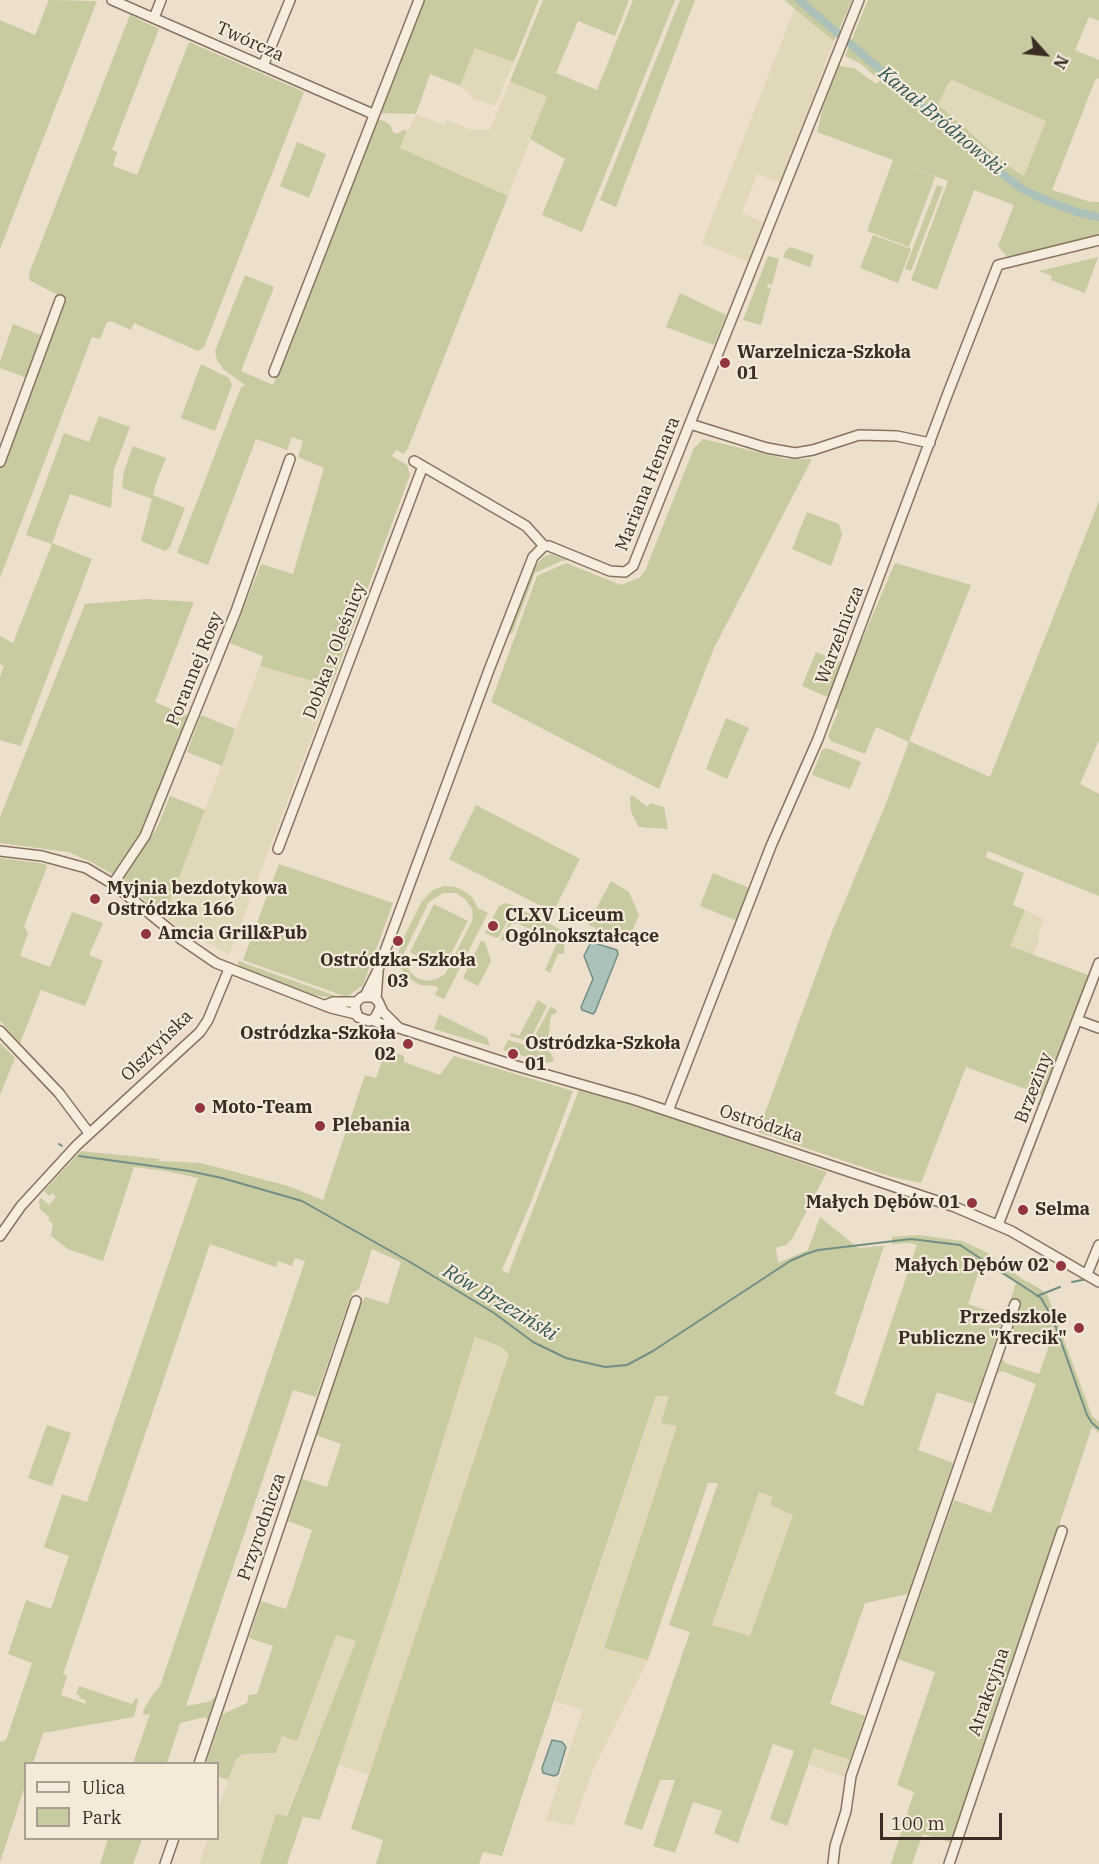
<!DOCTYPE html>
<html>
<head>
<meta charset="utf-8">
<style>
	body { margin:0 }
	#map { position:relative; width:1099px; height:1864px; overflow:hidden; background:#ecdfcb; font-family:"IBM Plex Serif",serif }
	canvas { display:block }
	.legend { position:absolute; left:24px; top:1762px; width:195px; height:78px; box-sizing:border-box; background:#f4eada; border:2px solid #aa9e91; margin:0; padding:8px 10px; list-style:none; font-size:18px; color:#3a2c23 }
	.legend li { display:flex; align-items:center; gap:12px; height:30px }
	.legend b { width:30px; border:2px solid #aa9e91 }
	.north { position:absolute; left:1015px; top:24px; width:60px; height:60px; -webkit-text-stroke:4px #f4eada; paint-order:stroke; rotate:117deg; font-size:16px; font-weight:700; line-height:24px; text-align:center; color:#3a2c23 }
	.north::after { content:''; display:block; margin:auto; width:21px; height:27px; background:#3a2c23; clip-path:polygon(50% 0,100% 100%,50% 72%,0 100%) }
	.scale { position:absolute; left:880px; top:1813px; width:122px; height:27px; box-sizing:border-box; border:3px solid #3a2c23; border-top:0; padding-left:8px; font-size:18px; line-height:21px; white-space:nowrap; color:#3a2c23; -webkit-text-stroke:4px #f4eada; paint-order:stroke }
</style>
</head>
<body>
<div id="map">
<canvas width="1099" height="1864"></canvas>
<ul class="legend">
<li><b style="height:8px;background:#f7edde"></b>Ulica</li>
<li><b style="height:16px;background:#c8caa0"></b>Park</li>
</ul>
<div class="north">N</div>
<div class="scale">100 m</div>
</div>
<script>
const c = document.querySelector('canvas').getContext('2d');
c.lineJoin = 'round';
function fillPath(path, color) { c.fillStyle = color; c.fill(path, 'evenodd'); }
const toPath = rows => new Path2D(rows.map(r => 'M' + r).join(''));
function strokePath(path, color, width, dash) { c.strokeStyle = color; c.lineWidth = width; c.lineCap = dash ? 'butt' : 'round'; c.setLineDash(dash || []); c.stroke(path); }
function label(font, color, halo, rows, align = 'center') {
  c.font = font + ' "IBM Plex Serif",serif'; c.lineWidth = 4.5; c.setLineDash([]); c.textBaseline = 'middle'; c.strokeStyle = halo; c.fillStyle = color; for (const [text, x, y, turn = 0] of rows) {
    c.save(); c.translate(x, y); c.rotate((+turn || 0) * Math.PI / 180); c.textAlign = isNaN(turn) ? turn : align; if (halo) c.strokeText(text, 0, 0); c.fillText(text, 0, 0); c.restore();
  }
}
fillPath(toPath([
	[795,8,834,41,780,182,757,174,742,213,763,222,748,262,702,243],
	[475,47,514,62,495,106,475,99,460,86],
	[518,63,511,81,547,97,508,196,400,148,416,114,444,125,447,120,471,130,479,129,490,130],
	[952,80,1046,121,1024,176,1008,166,938,103,948,84],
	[260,666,331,686,229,955,195,936,191,936,164,916],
	[1025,910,1044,919,1038,936,1039,942,1033,955,1010,946],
	[475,1337,500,1346,509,1353,369,1775,338,1765,396,1592],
	[656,1396,670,1396,677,1426,604,1647,648,1660,592,1772,573,1826,546,1820,583,1710,555,1701],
	[759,1492,773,1497,771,1505,793,1515,750,1636,712,1626],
	[336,1635,356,1641,286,1816,276,1814,260,1864,199,1864,208,1839,218,1838,218,1810,236,1759,243,1754,276,1753,282,1736,297,1740],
	[815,1748,850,1760,844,1777,809,1764]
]), '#e1d7b9');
fillPath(toPath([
	[49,0,97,1,0,249,0,20,35,35],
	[423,0,539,0,514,62,475,48,460,86,430,74,416,114,378,113],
	[543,0,629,0,615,36,578,21,556,73,597,90,633,0,675,0,582,232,542,215,565,159,530,139,547,97,510,81],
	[680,0,695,0,616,207,600,200],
	[784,0,852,0,834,41],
	[868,0,1099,0,1099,21,1089,17,1075,50,1099,60,1099,79,1096,78,1052,190,1091,202,1099,202,1099,233,1092,239,1008,258,998,246,1014,205,974,190,937,290,911,280,948,181,898,163,935,177,909,247,867,231,893,160,817,132,823,107,839,66,854,68,876,84,880,81,861,64,845,56],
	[952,80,1046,121,1024,176,1008,166,938,104,948,84],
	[130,15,159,29,112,150,117,152,113,166,137,175,189,42,304,92,204,347,198,351,134,323,131,330,111,321,107,322,100,339,92,337,0,578,0,468,64,298,29,280,30,271],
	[376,118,386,122,391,126,392,131,396,134,404,130,407,131,400,148,508,196,408,448,404,454,396,450,392,456,407,465,410,475,331,686,260,666,263,656,230,643,261,564,293,574,324,468,298,457,303,441,292,437,287,450,256,439,208,565,177,553,241,387,245,385,223,369,217,360,215,351,245,275,274,287,241,371,273,385],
	[297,142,326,154,309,198,280,186],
	[937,185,943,187,911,271,905,269],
	[873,235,911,249,898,283,860,268],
	[791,247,814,255,810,267,783,257,786,250],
	[768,256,779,259,772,285,768,284,767,287,771,288,761,325,743,320],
	[1098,257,1085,293,1051,280,1052,276,1039,271],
	[680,293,726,315,714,345,666,327],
	[13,324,43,336,27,378,0,368,0,362],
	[201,364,229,378,232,385,215,431,181,418],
	[99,416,130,427,114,469,111,508,70,494,52,543,92,559,21,746,0,740,0,677,4,666,0,664,0,636,13,643,52,544,26,535,64,433,89,442],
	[703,439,786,459,812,459,714,648,659,789,491,702,537,576,566,563,621,585,639,578,645,571,694,448],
	[133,446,166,458,156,483,153,495,185,508,170,547,165,551,141,541,152,499,122,488,124,471],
	[1099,501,1099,740,1080,784,1099,794,1099,896,988,851,985,857,1024,873,1013,905,1025,910,1010,946,1088,975,1042,1095,966,1067,921,1183,892,1177,758,1132,833,929,883,811,909,742,876,727,865,754,831,741,828,735,839,710,833,707,895,563,971,585,909,741,990,777],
	[807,512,839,524,842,535,831,566,792,549],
	[550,554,568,560,561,561,535,573,512,634,507,632,536,565,543,557],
	[146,599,194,602,155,702,188,716,136,845,114,875,91,862,68,852,0,843,0,817,85,604],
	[816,652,843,663,830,695,825,696,802,686],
	[201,715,235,729,222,766,187,752],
	[726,718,749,728,727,779,706,769],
	[827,748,861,762,850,789,812,775,822,750],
	[632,795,647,807,651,803,664,807,668,829,639,827,631,812,630,798],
	[170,796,205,810,164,916,121,880,157,828],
	[476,805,580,859,553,912,449,859],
	[0,858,46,864,47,867,24,926,28,933,20,956,50,967,72,912,103,923,89,955,103,961,85,1006,41,990,20,1043,0,1021],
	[279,864,393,903,363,985,347,997,243,960],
	[713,873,749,888,738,918,735,920,700,906],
	[611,881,629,892,639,915,626,945,588,924],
	[444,886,455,887,464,891,472,897,478,908,488,913,444,999,435,995,438,988,435,986,420,985,407,977,399,965,398,956,400,945,422,901,433,890],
	[443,893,456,893,465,899,472,909,473,919,445,974,437,979,426,981,417,978,410,972,405,962,404,953,429,902],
	[506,903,513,905,514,908,499,937,496,938,485,933,499,906],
	[434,904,468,921,443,969,410,952],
	[518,908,558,928,565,936,564,954,558,954,550,973,545,970,557,943,517,923,515,924,512,923,503,941,500,940,516,909],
	[481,941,485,942,491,961,478,986,463,978],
	[238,961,336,996,340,999,315,995,264,977,242,969,238,964],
	[538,1000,547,1006,530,1040,528,1041,510,1036,511,1033,519,1036],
	[551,1006,557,1011,555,1014,551,1015,548,1041,555,1042,552,1046,549,1047,532,1041],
	[439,1014,487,1038,490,1046,434,1029],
	[508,1040,550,1052,554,1059,552,1062,548,1063,503,1050],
	[0,1043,15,1058,0,1095],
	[398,1054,404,1056,404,1062,440,1075,454,1056,573,1091,531,1202,502,1270,508,1274,579,1090,670,1117,827,1172,792,1239,786,1245,776,1248,778,1263,808,1250,820,1217,858,1248,884,1246,835,1394,863,1406,917,1245,911,1243,892,1244,892,1237,919,1235,962,1241,986,1252,1022,1279,1039,1288,1047,1294,1092,1416,1099,1422,1099,1433,1092,1427,952,1843,923,1834,912,1864,891,1864,914,1792,897,1785,935,1672,898,1659,954,1500,991,1513,1036,1384,1002,1371,998,1373,1003,1358,1005,1363,1039,1374,1049,1346,1011,1333,1018,1303,1010,1301,1016,1283,982,1262,968,1304,1004,1316,974,1404,937,1392,918,1450,953,1463,908,1594,865,1603,852,1640,830,1704,865,1716,850,1760,814,1748,787,1826,770,1819,794,1751,773,1744,738,1843,714,1833,722,1811,693,1802,675,1853,653,1846,675,1780,660,1780,642,1830,624,1824,690,1632,669,1625,718,1483,708,1483,648,1660,604,1648,677,1426,661,1423,669,1396,656,1396,502,1856,483,1852,479,1864,376,1864,383,1840,351,1829,509,1354,500,1346,475,1337,396,1592,320,1820,303,1817,287,1864,260,1864,276,1814,287,1816,356,1641,336,1635,297,1741,282,1736,276,1753,243,1754,236,1759,228,1780,218,1776,218,1764,206,1763,223,1714,247,1703,249,1695,257,1694,273,1646,249,1638,261,1601,286,1609,312,1530,288,1521,302,1479,327,1487,341,1444,316,1435,357,1314,365,1297,388,1304,401,1262,372,1249,359,1289,352,1293,316,1397,293,1390,186,1706,209,1702,216,1696,208,1720,205,1717,180,1723,167,1763,133,1763,150,1714,143,1715,144,1709,151,1697,160,1686,305,1261,295,1258,292,1266,278,1261,276,1267,210,1244,63,1674,67,1676,61,1695,86,1704,85,1700,79,1698,80,1696,76,1694,79,1686,132,1704,136,1698,138,1700,134,1717,43,1733,33,1763,26,1764,25,1786,0,1862,0,1742,6,1740,32,1663,8,1654,26,1600,51,1609,69,1556,44,1547,62,1494,87,1502,198,1178,166,1171,134,1167,103,1261,68,1249,51,1236,53,1224,48,1220,50,1218,40,1209,39,1201,41,1198,49,1205,56,1197,52,1193,49,1196,44,1191,81,1151,159,1159,159,1161,201,1163,288,1186,323,1200,365,1075,376,1078,384,1055,394,1059],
	[759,1492,773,1497,770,1505,793,1515,750,1636,712,1625],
	[47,1425,71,1433,52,1486,28,1478],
	[108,1839,142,1839,133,1864,100,1864]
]), '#c8caa0');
const water = toPath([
	[591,942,617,950,618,954,595,1012,593,1014,582,1010,581,1007,593,979,584,956,591,942],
	[552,1740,562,1742,566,1747,558,1774,554,1776,543,1773,542,1768,552,1740]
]);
fillPath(water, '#abc1b9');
strokePath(water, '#728f85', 1.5);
strokePath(toPath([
	[59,1144,62,1146],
	[79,1156,189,1171,222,1178,302,1201,410,1262,494,1313,533,1342,566,1358,605,1367,627,1365,653,1351,790,1261,806,1254,818,1250,911,1239,960,1245,1041,1298,1053,1319,1087,1415,1092,1423,1099,1429],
	[1072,1282,1087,1279],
	[1037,1296,1060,1287]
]), '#728f85', 2);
strokePath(toPath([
	[799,0,1002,174,1024,190,1050,202,1077,212,1099,217]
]), '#abc1b9', 8);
const minor = toPath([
	[112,0,373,114],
	[154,18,161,0],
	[263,66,290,0],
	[274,372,419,0],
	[690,424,767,448,795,453,813,450,859,435,897,436,930,443],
	[414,461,526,526,544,546],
	[0,462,60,300],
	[278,849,423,466],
	[0,851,42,856,86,868,113,884,181,939,216,963,331,1008,356,1014],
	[113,884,145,836,236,611,290,459],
	[365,996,378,970,489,670,533,557,544,546,549,546,610,571,625,572,633,566,859,0],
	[376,999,378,972],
	[326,1005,333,1002,356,1002],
	[380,1008,375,1018,369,1021,358,1017,355,1008,356,1002,362,997,373,997,378,1001,383,1012,399,1028],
	[372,1020,392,1028,399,1028,513,1065,635,1100,955,1207,1011,1231,1099,1282],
	[1077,1020,1099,1028],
	[0,1031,59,1093,89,1133],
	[668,1111,771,846,818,739,948,393,998,265,1099,240],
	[998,1225,1099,963],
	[0,1236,21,1206,77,1145,200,1032,208,1020,229,969],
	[1087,1274,1099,1245],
	[199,1764,356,1301],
	[165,1864,174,1838],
	[833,1864,835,1846,846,1811,851,1776,1015,1304],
	[949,1864,1062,1531]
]);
strokePath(minor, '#887260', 12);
strokePath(minor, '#f7edde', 9);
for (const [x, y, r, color] of [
	[725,363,6,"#92353e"],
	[95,899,6,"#92353e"],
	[493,926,6,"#92353e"],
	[146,934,6,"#92353e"],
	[398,941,6,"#92353e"],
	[408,1044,6,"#92353e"],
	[513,1054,6,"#92353e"],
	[200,1108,6,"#92353e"],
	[320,1126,6,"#92353e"],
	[972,1203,6,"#92353e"],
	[1023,1210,6,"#92353e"],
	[1061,1266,6,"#92353e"],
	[1079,1328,6,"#92353e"]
]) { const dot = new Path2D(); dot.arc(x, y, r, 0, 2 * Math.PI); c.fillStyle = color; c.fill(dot); strokePath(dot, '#f4eada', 2); }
label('18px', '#3a2c23', '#f4eada', [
	["Twórcza",250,42,24],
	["Mariana Hemara",648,484,-68],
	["Warzelnicza",840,635,-69],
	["Dobka z Oleśnicy",335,651,-69],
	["Porannej Rosy",195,669,-68],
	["Olsztyńska",157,1046,-45],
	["Brzeziny",1034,1088,-69],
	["Ostródzka",761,1124,18],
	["Przyrodnicza",262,1527,-71],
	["Atrakcyjna",989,1692,-71]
]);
label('bold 18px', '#3a2c23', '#f4eada', [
	["Warzelnicza-Szkoła",737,353],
	["01",737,374],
	["Myjnia bezdotykowa",107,889],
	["Ostródzka 166",107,910],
	["CLXV Liceum",505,916],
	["Ogólnokształcące",505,937],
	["Amcia Grill&Pub",158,934],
	["Ostródzka-Szkoła",398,961,"center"],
	["03",398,982,"center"],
	["Ostródzka-Szkoła",396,1034,"right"],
	["02",396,1055,"right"],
	["Ostródzka-Szkoła",525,1044],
	["01",525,1065],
	["Moto-Team",212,1108],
	["Plebania",332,1126],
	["Małych Dębów 01",960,1203,"right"],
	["Selma",1035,1210],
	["Małych Dębów 02",1049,1266,"right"],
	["Przedszkole",1067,1318,"right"],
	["Publiczne \"Krecik\"",1067,1339,"right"]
], 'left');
label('italic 20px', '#335852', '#f4eada', [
	["Kanał Bródnowski",941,121,40],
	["Rów Brzeziński",500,1303,31]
]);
</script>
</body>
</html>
